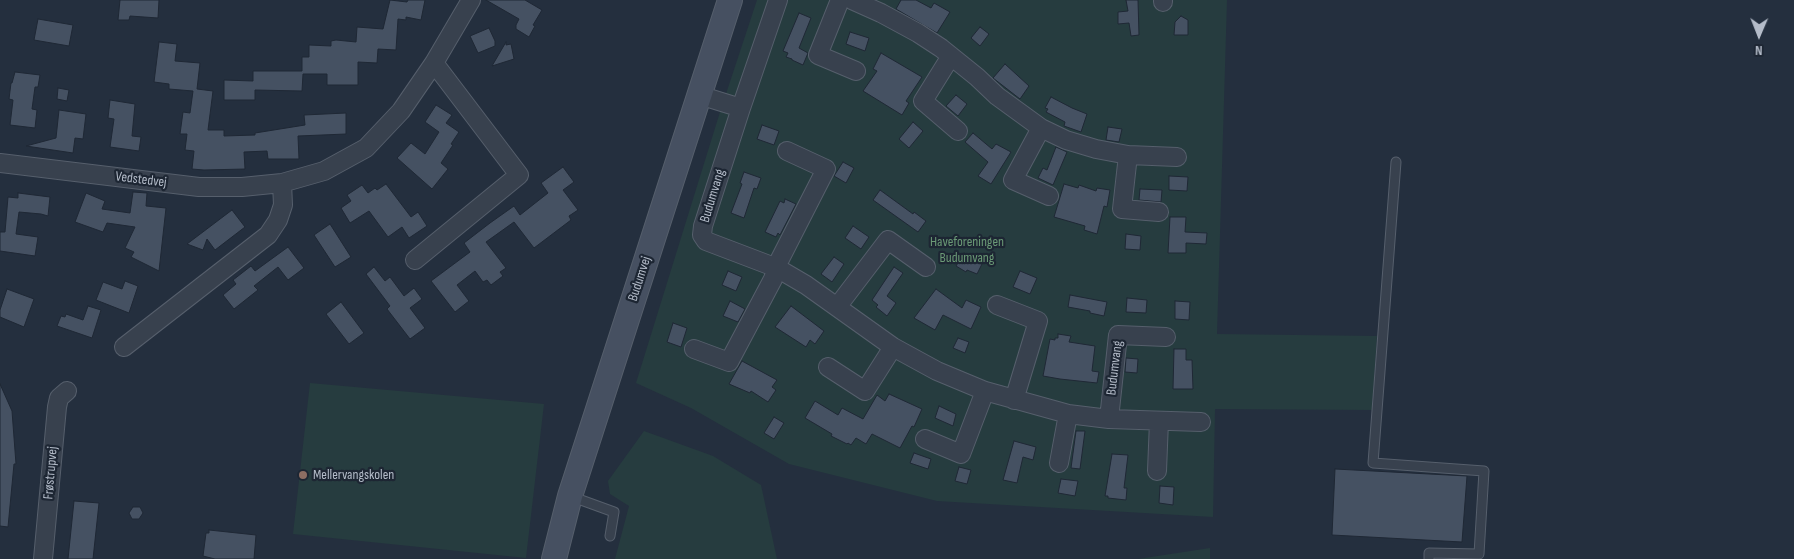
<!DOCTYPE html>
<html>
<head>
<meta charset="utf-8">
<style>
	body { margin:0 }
	#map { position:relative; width:1794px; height:559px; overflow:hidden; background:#242f3e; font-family:"Sofia Sans Condensed",sans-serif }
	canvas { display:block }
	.north { position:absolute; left:1734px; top:10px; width:50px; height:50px; -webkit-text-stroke:4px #1d2633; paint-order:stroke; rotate:181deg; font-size:14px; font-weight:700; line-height:20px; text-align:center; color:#b4bcc9 }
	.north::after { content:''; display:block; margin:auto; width:18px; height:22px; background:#b4bcc9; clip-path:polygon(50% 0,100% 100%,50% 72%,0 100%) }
</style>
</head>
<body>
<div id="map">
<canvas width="1794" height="559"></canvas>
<div class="north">N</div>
</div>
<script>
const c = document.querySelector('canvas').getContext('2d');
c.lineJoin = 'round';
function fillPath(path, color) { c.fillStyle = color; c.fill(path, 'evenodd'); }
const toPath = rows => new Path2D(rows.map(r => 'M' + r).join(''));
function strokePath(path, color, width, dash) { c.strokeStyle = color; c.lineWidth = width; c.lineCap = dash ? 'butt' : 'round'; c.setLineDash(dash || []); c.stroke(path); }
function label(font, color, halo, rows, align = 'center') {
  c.font = font + ' "Sofia Sans Condensed",sans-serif'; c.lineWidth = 4.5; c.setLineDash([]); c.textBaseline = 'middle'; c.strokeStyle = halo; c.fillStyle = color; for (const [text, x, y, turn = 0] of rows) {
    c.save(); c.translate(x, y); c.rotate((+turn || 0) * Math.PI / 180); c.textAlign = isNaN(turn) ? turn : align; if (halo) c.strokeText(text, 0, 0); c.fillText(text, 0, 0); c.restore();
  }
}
fillPath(toPath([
	[757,0,1227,0,1217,334,1377,336,1372,410,1215,409,1213,517,937,501,789,464,691,408,636,383,720,112],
	[310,383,544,404,526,558,293,534],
	[644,431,713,456,761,485,777,559,615,559,629,506,610,494,608,481],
	[1210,548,1210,559,1138,559]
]), '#263c3f');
const building = toPath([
	[120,0,159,0,158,18,130,16,129,20,118,20,120,0],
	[390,0,407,2,408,0,425,0,421,20,406,17,406,20,398,19,396,50,378,49,377,63,358,62,358,85,327,85,327,74,303,74,302,91,255,90,255,100,224,100,224,80,253,81,253,71,302,71,302,57,309,57,309,45,331,46,331,41,336,40,356,42,357,27,383,29,390,0],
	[486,0,525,0,542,10,533,25,535,26,529,37,516,29,516,25,519,19,486,0],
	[901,0,916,0,931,8,934,3,950,12,937,33,896,9,901,0],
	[1126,0,1138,0,1139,35,1131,36,1129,23,1118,24,1118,12,1128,11,1126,0],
	[799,13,811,18,799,48,808,53,803,65,792,60,792,59,786,57,788,53,783,51,799,13],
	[1181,16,1188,20,1188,35,1174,35,1175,22,1181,16],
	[38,19,73,25,69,46,34,40,38,19],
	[980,27,989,34,980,46,971,38,980,27],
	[489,28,495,41,495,46,478,53,470,36,489,28],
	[850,32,869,38,865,51,846,44,850,32],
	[159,42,177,44,175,61,200,63,197,89,213,91,208,130,224,130,224,136,255,135,255,133,305,125,304,115,346,113,346,134,298,136,299,159,268,159,267,151,244,152,245,169,204,170,192,169,194,151,185,150,187,134,180,134,183,112,190,113,193,91,169,89,169,84,154,82,159,42],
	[506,42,506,45,511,44,514,59,492,66,506,42],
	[881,53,922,77,906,101,909,103,902,115,863,91,877,71,873,69,881,53],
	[1005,64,1029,86,1020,99,993,78,1005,64],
	[15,72,40,75,38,87,35,87,32,109,37,110,35,128,10,125,13,100,9,99,11,83,12,83,15,72],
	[58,88,69,90,67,101,57,99,58,88],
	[956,95,967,104,958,116,946,106,956,95],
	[1051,97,1072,108,1087,114,1081,132,1064,126,1065,122,1046,112,1048,109,1045,108,1051,97],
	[110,100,135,104,132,136,141,137,139,151,110,147,114,119,108,118,110,100],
	[436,105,452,115,446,123,459,132,451,144,453,145,441,163,448,169,432,189,397,158,411,143,425,154,439,132,425,122,436,105],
	[59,110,86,114,83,139,75,138,73,153,26,146,56,138,59,110],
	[913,122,923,131,909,148,899,139,913,122],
	[762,125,779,131,774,145,757,139,762,125],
	[1108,127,1122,129,1119,142,1106,140,1108,127],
	[973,133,992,149,996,144,1011,152,991,184,978,176,988,162,965,142,973,133],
	[1056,147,1067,152,1053,185,1038,178,1043,168,1047,170,1056,147],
	[843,162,854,168,846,183,834,176,843,162],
	[563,167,574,182,563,190,578,210,569,216,571,220,534,248,514,222,486,242,506,268,500,272,503,276,491,285,487,280,483,282,475,271,457,285,469,301,455,312,431,281,470,252,464,243,490,223,514,206,520,215,548,193,541,183,563,167],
	[744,172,761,178,757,189,754,188,744,218,731,213,742,184,740,183,744,172],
	[1169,176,1188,177,1187,191,1169,190,1169,176],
	[386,184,411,217,418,212,427,226,409,238,402,227,388,237,369,211,350,223,341,208,351,201,347,195,362,185,368,193,375,188,377,190,386,184],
	[1064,184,1078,188,1079,185,1096,191,1097,188,1110,190,1107,207,1104,206,1097,234,1084,230,1085,226,1054,217,1064,184],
	[1140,189,1162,190,1161,202,1139,200,1140,189],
	[880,190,913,214,914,212,926,221,918,232,873,200,880,190],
	[133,192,147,193,146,206,166,208,159,271,131,257,134,252,125,248,135,227,107,223,103,232,75,222,86,193,105,201,102,209,130,213,133,192],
	[18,193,50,197,48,216,41,214,19,212,16,234,38,237,35,256,0,251,0,232,5,232,8,197,18,198,18,193],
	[785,199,796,204,780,235,778,233,776,237,765,232,780,201,784,203,785,199],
	[232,210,245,227,215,250,207,239,203,250,187,244,232,210],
	[1170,217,1186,217,1185,232,1207,233,1206,244,1186,243,1186,253,1168,253,1170,217],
	[330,224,351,257,335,267,314,235,330,224],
	[853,226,869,237,861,249,845,238,853,226],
	[1126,234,1141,236,1140,250,1125,249,1126,234],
	[288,247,304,268,288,280,278,267,254,286,258,290,234,309,223,295,236,284,233,280,251,266,255,271,288,247],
	[964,253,982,264,977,274,967,270,966,272,956,266,964,253],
	[834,257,844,264,832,282,821,274,834,257],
	[374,267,385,281,390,277,404,296,414,288,422,299,410,308,425,328,410,339,387,309,390,306,366,274,374,267],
	[894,267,903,273,887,296,896,303,887,316,876,307,878,305,872,300,894,267],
	[728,271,742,277,736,291,722,285,728,271],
	[1020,271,1037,278,1030,294,1013,287,1020,271],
	[125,281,138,286,129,313,96,300,103,282,122,289,125,281],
	[7,289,34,299,24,327,0,317,0,310,7,289],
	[936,289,962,308,966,300,981,307,971,329,943,315,935,330,914,318,936,289],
	[1070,295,1107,302,1104,316,1090,313,1090,311,1068,307,1070,295],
	[1127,298,1147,300,1146,313,1126,312,1127,298],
	[730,301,745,309,738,322,723,316,730,301],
	[1175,301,1190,302,1189,320,1175,319,1175,301],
	[341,302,364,333,349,344,326,314,341,302],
	[88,306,101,310,92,338,57,326,61,316,65,317,66,314,83,320,88,306],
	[791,306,824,331,815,344,810,340,806,347,775,327,791,306],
	[673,323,687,328,681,347,667,342,673,323],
	[1058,334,1071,336,1069,342,1095,346,1092,371,1099,372,1097,383,1060,379,1043,376,1050,339,1055,340,1055,338,1058,338,1058,334],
	[958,338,969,342,965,353,953,348,958,338],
	[1174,349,1186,349,1186,360,1192,360,1193,389,1173,389,1174,349],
	[1126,358,1138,359,1137,373,1125,372,1126,358],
	[742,361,777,380,772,387,776,390,768,402,751,391,750,393,729,384,742,361],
	[0,384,12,411,16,464,14,464,8,527,0,526,0,384],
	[889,394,922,409,914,427,912,426,900,448,872,434,866,444,856,438,851,445,848,443,847,444,831,436,832,434,805,418,815,401,838,415,842,408,863,419,877,395,885,401,889,394],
	[939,406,956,414,953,426,935,418,939,406],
	[774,417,784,423,774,439,764,433,774,417],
	[1076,431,1085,431,1080,469,1071,468,1076,431],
	[1014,441,1036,447,1033,460,1023,457,1017,483,1003,480,1014,441],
	[914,453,931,459,928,469,910,463,914,453],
	[1112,454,1128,455,1124,488,1127,488,1126,500,1108,498,1108,496,1105,496,1112,454],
	[959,467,971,470,967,484,955,481,959,467],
	[1335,469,1467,476,1462,542,1332,535,1335,469],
	[1061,479,1078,481,1075,496,1058,493,1061,479],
	[1160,486,1174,487,1173,505,1159,503,1160,486],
	[74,501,99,503,93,559,68,559,74,501],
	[133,507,140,507,143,513,139,519,132,519,129,513,133,507],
	[209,530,256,535,254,559,215,559,203,556,206,533,209,533,209,530]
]);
fillPath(building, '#455162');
strokePath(building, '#1f2835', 1);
const lane = toPath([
	[1396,162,1373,463,1484,471,1479,554,1429,553,1429,559],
	[570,496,614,512,610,536]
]);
const street = toPath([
	[840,0,818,55,856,71],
	[852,0,881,13,918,33,941,48,977,77,997,96,1041,128,1066,140,1096,149,1128,155,1177,157],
	[1163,0,1163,2],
	[951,56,923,101,958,131],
	[699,95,741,108,703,226,702,235,706,241,777,268,806,285,893,347,937,371,985,391,1068,414,1109,419,1201,422],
	[741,108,778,0],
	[1041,128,1013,180,1049,196],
	[1128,155,1122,209,1159,212],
	[0,163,199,187,242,187,282,183,324,171,366,148,401,111,434,63,471,0],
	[415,260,519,175,434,63],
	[997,305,1038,321,1014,400],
	[837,307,888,240,926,267],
	[124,347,268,235,278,220,283,205,282,183],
	[694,349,729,362,773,279,779,261,826,169,787,151],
	[828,367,865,391,893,347],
	[1109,419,1118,335,1166,337],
	[925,439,961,454,985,391],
	[1059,463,1068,414],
	[1157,471,1159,421],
	[43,559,57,407,59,398,67,391]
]);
const secondary = toPath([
	[554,559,570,496,730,0]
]);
strokePath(lane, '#565f6c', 11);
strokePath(street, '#565f6c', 20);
strokePath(secondary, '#565f6c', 26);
strokePath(lane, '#38414e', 9);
strokePath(street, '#38414e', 18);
strokePath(secondary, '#465061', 24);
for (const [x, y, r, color] of [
	[303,475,5,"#8d6e63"]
]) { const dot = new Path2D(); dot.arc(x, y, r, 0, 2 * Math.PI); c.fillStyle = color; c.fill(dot); strokePath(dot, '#1d2633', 2); }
label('14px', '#b4bcc9', '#1d2633', [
	["Vedstedvej",141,180,7],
	["Budumvang",713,196,-73],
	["Budumvej",640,279,-72],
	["Budumvang",1115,368,-83],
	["Frøstrupvej",51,473,-85]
]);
label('14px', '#6b9a76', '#1d2633', [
	["Haveforeningen",967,242],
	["Budumvang",967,258]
]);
label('14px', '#b4bcc9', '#1d2633', [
	["Mellervangskolen",313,475]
], 'left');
</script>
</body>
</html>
